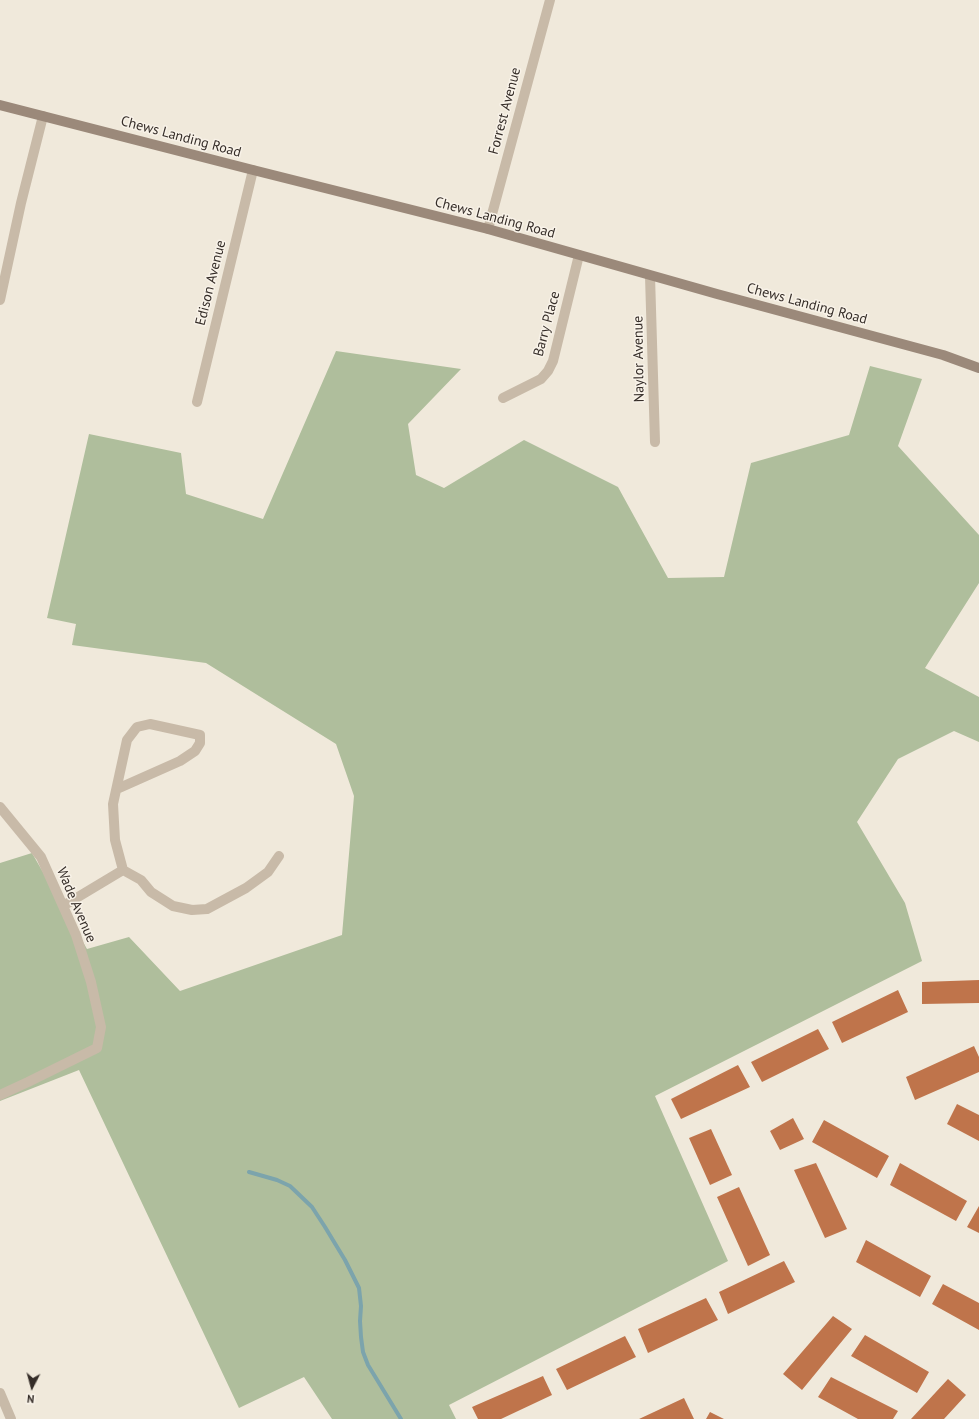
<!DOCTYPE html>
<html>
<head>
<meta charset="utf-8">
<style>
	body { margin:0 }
	#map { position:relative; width:979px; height:1419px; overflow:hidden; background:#f0e9db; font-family:"PT Sans",sans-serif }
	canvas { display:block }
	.north { position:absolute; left:12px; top:1367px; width:40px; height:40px; -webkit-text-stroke:3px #f8f2e8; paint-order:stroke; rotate:186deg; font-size:11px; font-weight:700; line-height:16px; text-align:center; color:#352d28 }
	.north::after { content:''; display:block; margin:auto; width:14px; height:18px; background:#352d28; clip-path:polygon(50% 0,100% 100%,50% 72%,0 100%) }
</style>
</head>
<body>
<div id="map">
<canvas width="979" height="1419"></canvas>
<div class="north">N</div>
</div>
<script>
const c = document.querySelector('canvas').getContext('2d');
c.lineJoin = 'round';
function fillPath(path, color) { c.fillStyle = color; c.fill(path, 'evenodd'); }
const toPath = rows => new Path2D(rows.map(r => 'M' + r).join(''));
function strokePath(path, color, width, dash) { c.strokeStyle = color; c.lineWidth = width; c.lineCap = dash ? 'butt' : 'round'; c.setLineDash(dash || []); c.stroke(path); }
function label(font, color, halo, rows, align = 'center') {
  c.font = font + ' "PT Sans",sans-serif'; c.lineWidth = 3; c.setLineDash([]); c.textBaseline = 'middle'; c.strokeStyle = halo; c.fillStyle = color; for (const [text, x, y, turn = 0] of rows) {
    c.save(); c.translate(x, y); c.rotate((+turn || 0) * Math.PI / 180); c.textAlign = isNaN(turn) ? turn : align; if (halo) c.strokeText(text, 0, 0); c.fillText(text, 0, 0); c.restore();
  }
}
fillPath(toPath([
	[336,351,461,369,408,424,416,475,444,488,524,440,618,487,668,578,724,577,751,463,849,435,870,366,922,379,898,446,979,535,979,583,925,668,979,697,979,742,954,731,898,759,857,822,905,903,922,961,655,1096,728,1261,449,1405,456,1419,332,1419,304,1377,239,1408,79,1070,0,1101,0,863,32,853,87,949,129,937,180,991,342,935,354,796,336,744,206,663,72,645,76,624,47,618,89,434,181,453,186,494,263,519]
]), '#afbe9c');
strokePath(toPath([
	[249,1172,277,1180,290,1186,312,1207,325,1227,345,1260,359,1288,361,1306,360,1321,361,1337,363,1352,368,1365,401,1419]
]), '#7ca4ac', 4);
fillPath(toPath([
	[979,980,979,1003,922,1004,922,982],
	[898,990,908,1012,842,1043,832,1022],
	[818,1029,829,1049,762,1082,751,1062],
	[974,1046,979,1057,979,1072,915,1100,906,1077],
	[738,1065,750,1087,681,1119,671,1099],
	[957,1104,979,1115,979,1141,947,1124],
	[793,1118,804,1139,780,1150,770,1131],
	[824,1120,889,1156,877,1178,812,1142],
	[711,1129,732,1175,710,1185,689,1138],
	[816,1163,847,1229,825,1238,794,1170],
	[900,1163,967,1201,956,1221,890,1185],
	[739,1187,770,1255,748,1266,717,1197],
	[979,1206,979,1233,967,1227],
	[866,1240,931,1276,920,1297,856,1262],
	[784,1261,795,1282,728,1314,719,1292],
	[943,1284,979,1303,979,1330,932,1304],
	[706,1298,718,1320,648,1353,638,1329],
	[833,1316,852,1329,802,1390,783,1374],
	[865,1335,929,1372,917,1393,851,1356],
	[625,1336,636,1357,567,1390,556,1369],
	[543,1376,552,1395,501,1419,478,1419,472,1407],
	[831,1377,898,1411,893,1419,858,1419,818,1397],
	[948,1379,966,1395,944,1419,911,1419],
	[684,1398,694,1419,639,1419],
	[710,1412,724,1419,706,1419]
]), '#bf744b');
strokePath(toPath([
	[488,229,550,0],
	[650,276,655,442],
	[0,300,21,203,43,116],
	[503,398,541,379,548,371,553,361,579,255],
	[197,402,253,170],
	[117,789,180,761,195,751,200,743,200,735,150,724,137,727,127,740,113,804,115,840,123,870],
	[0,807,41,857,76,935,91,982,101,1027,97,1048,28,1082,0,1095],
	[123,870,141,880,151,892,173,906,192,910,207,909,246,888,268,872,279,856],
	[63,906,123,870],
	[0,1393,11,1419]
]), '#c8baa8', 10);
strokePath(toPath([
	[0,105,253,170,488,229,717,294,943,355,979,368]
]), '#9b897a', 10);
label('14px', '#352d28', '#f8f2e8', [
	["Forrest Avenue",505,111,-75],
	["Chews Landing Road",181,137,15],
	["Chews Landing Road",495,218,15],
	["Edison Avenue",211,283,-76],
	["Chews Landing Road",807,304,15],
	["Barry Place",547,324,-75],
	["Naylor Avenue",639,359,-91],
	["Wade Avenue",76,905,67]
]);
</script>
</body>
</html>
